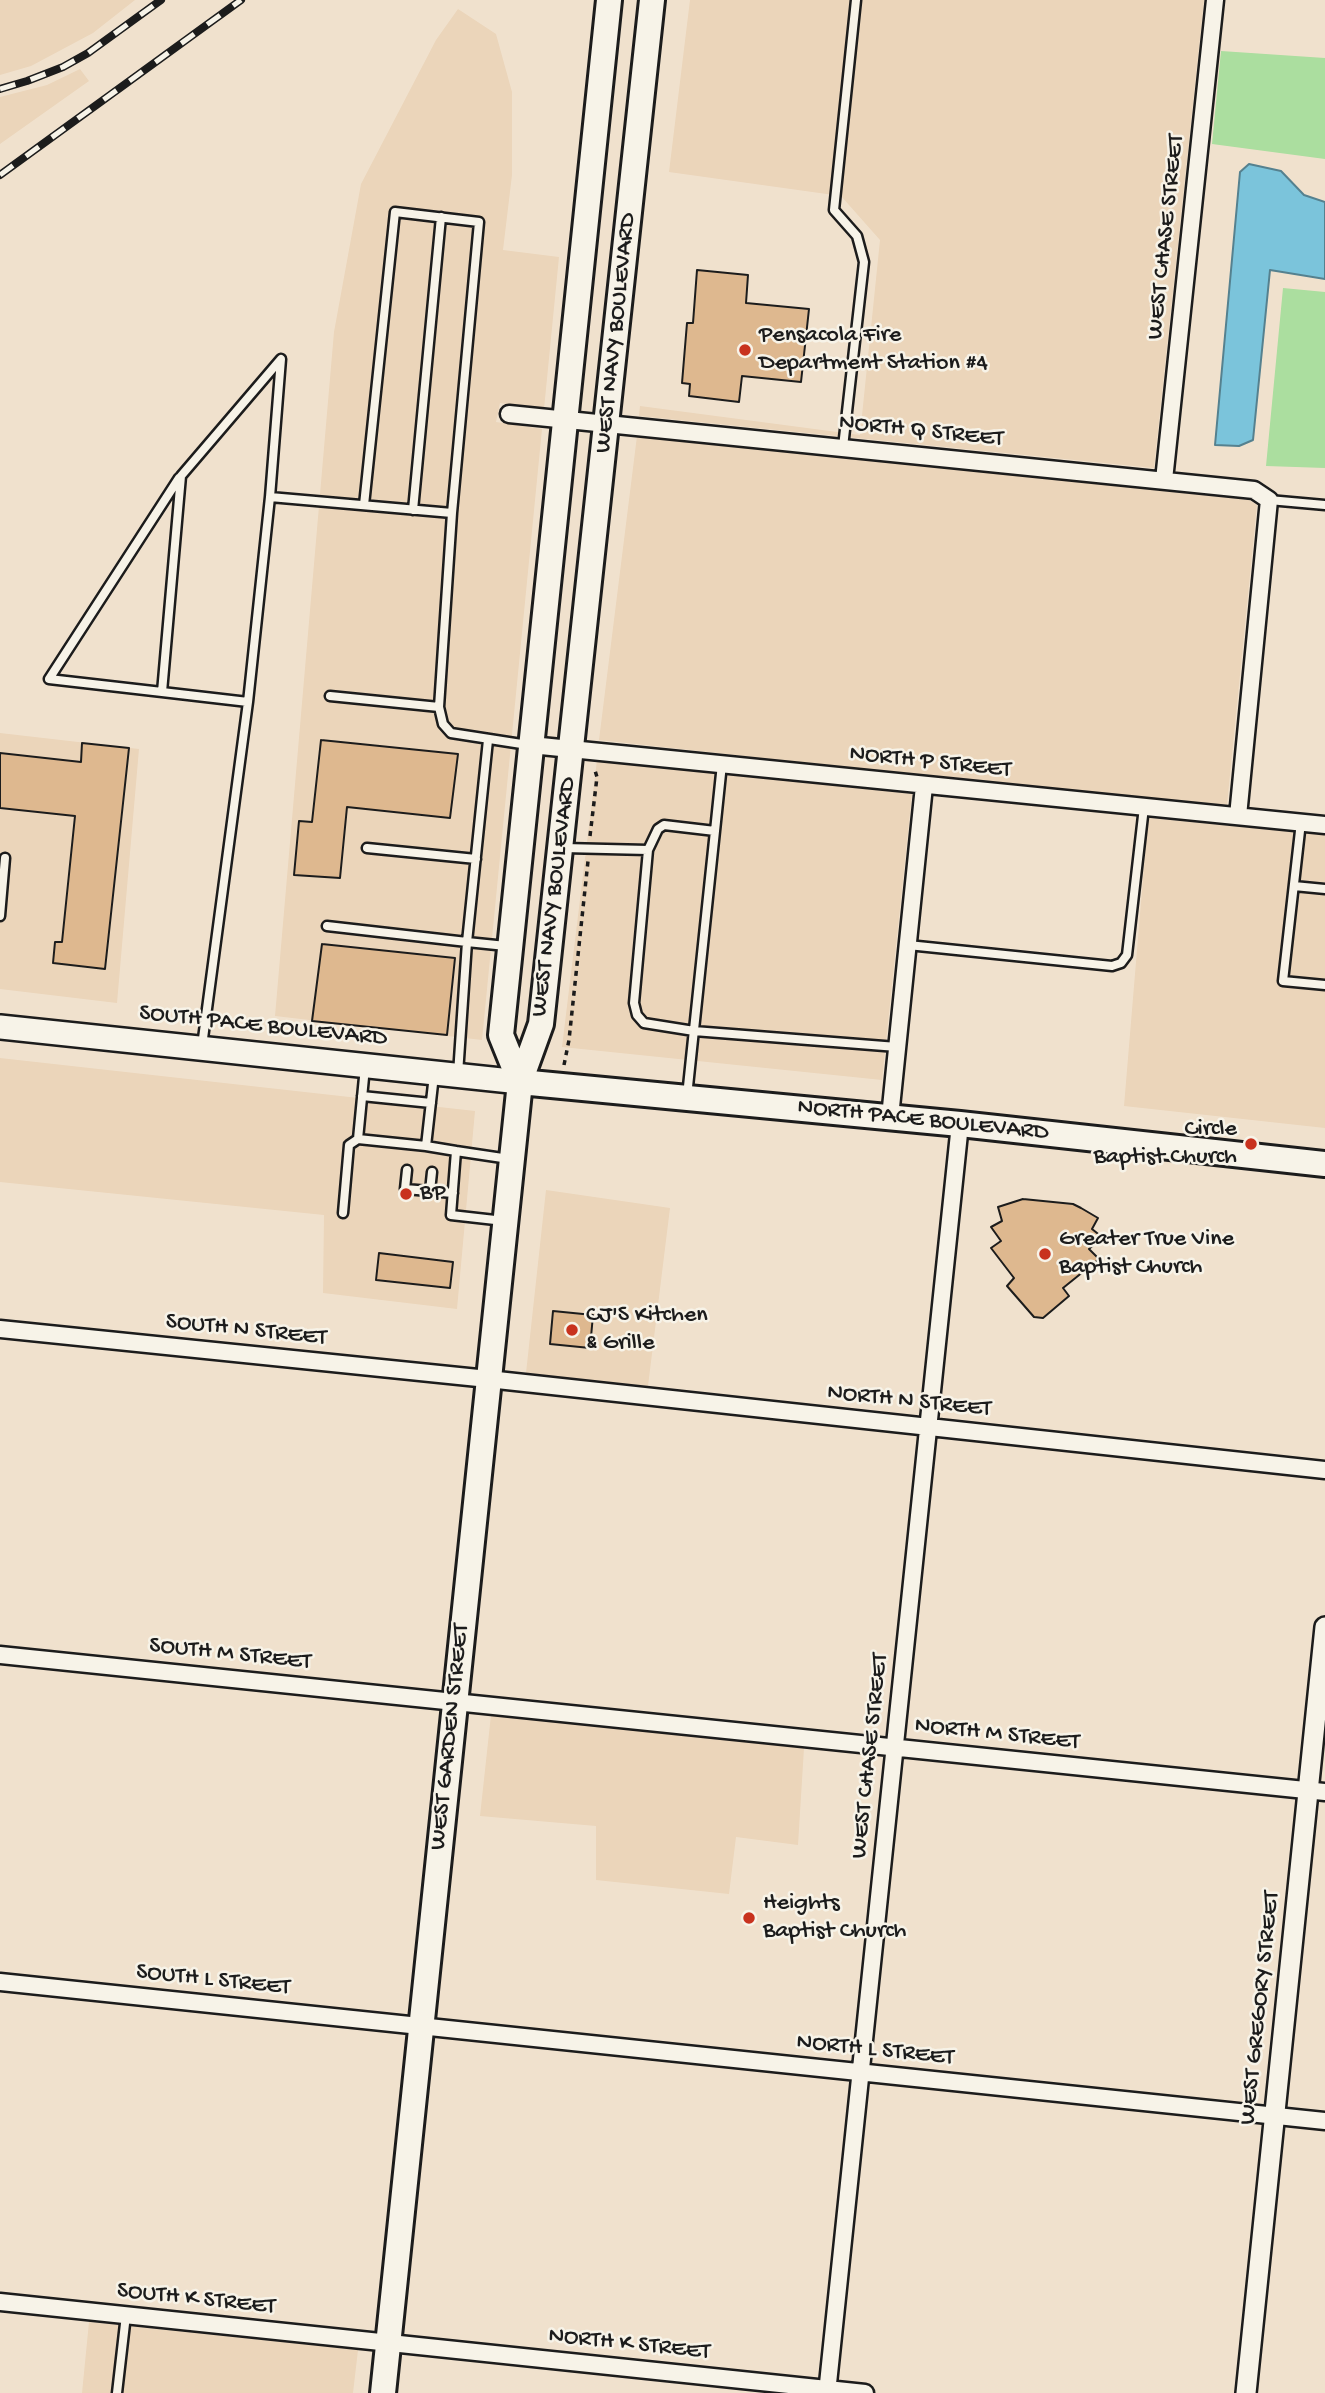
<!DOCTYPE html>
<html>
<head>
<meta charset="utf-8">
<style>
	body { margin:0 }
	canvas { display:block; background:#f0e1cd }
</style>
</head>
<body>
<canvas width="1325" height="2393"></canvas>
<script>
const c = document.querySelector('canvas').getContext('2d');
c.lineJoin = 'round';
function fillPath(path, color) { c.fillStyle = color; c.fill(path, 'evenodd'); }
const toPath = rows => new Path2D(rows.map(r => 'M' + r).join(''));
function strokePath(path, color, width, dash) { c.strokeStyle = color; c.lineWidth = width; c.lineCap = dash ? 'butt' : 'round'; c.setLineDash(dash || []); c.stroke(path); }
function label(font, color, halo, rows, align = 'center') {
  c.font = font + ' "Gochi Hand",sans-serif'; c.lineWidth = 5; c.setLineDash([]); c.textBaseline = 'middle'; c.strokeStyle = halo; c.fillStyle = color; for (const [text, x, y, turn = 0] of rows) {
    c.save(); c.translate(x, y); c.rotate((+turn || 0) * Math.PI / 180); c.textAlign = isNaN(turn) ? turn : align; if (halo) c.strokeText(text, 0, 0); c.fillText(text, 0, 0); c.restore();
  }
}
fillPath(toPath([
	[0,0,135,0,93,33,31,66,0,75],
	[690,0,1204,0,1154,468,639,416,640,406,860,435,880,240,841,196,669,172],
	[458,9,496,34,512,92,512,175,503,250,559,257,544,409,500,403,496,422,542,429,482,1040,275,1016,334,332,361,184,436,40],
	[80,69,89,81,0,144,0,97,47,85],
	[637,436,1249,500,1257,505,1227,805,926,776,599,740],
	[0,733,139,749,117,1003,0,989],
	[597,760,912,794,882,1080,562,1047],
	[1148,818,1325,835,1325,1128,1124,1106],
	[0,1058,475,1111,457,1309,323,1293,324,1215,0,1182],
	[546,1190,670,1208,648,1386,526,1373],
	[491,1715,804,1748,798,1845,736,1837,729,1894,596,1880,596,1826,480,1816],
	[89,2322,358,2350,353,2393,82,2393]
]), '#ebd5ba');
fillPath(toPath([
	[1221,51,1325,58,1325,159,1212,144],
	[1283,288,1325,292,1325,468,1266,466]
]), '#abde9f');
const water = toPath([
	[1249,164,1281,171,1304,195,1325,202,1325,279,1270,270,1253,440,1239,446,1215,445,1240,172,1249,164]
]);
fillPath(water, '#7bc4db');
strokePath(water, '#55818f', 2);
const building = toPath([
	[697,270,748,275,746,303,809,309,801,382,742,376,739,402,689,396,690,384,682,383,687,323,693,323,697,270],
	[321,740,458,754,450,818,347,807,340,878,294,875,299,821,312,822,321,740],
	[82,743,129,748,105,969,53,963,55,942,62,942,75,816,0,808,0,753,81,762,82,743],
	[322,944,455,958,447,1035,312,1021,322,944],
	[1023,1199,1073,1204,1081,1208,1098,1218,1092,1229,1102,1237,1089,1249,1099,1259,1063,1288,1069,1296,1043,1318,1034,1317,1007,1286,1014,1278,991,1248,1001,1241,991,1227,1002,1221,998,1207,1023,1199],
	[379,1253,453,1262,450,1288,376,1280,379,1253],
	[553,1311,593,1315,590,1348,550,1344,553,1311]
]);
fillPath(building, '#deb88f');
strokePath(building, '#1c1c1c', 2);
const service = toPath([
	[843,447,864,262,857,236,834,210,856,0],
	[270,497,248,702,162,692,181,476,281,359,270,497,452,513,439,707,443,724,451,733,528,745],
	[1269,500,1325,505],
	[364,505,395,212,479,222,452,513],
	[413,510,441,217],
	[162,692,49,679,179,478],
	[330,696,439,707],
	[488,740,467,942,506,946],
	[722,764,715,831,664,825,658,829,648,850,634,1003,637,1015,644,1023,694,1031,897,1047],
	[1301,822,1283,981,1325,985],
	[367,848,476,859],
	[564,848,648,850],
	[1294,886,1325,889],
	[0,916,5,858],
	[327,926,467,942,458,1074],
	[908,945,1112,966,1121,963,1127,955,1144,807],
	[202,1046,248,702],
	[365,1067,358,1139,426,1146],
	[434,1075,426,1146,456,1151],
	[362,1096,431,1103],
	[687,1096,715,831],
	[407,1170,405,1189,453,1193],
	[430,1191,432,1172],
	[343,1213,349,1145,358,1139],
	[504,1221,451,1215,456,1151,509,1159],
	[117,2393,126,2315]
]);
const minor = toPath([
	[509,414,1254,490,1269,500,1238,816],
	[1164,480,1215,0],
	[531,745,1325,825],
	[890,1117,924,786],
	[0,1329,488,1379,1325,1470],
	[0,1655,1325,1792],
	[0,1982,1325,2121],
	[0,2302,865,2393],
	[827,2393,960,1124]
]);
const tertiary = toPath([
	[1246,2393,1325,1627]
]);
const secondary = toPath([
	[0,1027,520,1082]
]);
const primary = toPath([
	[520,1082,501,1035,609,0],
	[520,1082,960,1124,1325,1164],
	[383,2393,520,1082,541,1024,652,0]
]);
strokePath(service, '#1c1c1c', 13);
strokePath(minor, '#1c1c1c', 21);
strokePath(tertiary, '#1c1c1c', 24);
strokePath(secondary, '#1c1c1c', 28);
strokePath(primary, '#1c1c1c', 30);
strokePath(toPath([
	[590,836,597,777,594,767],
	[564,1065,569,1040,588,861]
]), '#1c1c1c', 3.5, [5, 5]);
strokePath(service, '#f7f3e8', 8);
strokePath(minor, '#f7f3e8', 16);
strokePath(tertiary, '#f7f3e8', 19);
strokePath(secondary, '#f7f3e8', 23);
strokePath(primary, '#f7f3e8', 24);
const rail = toPath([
	[0,89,27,81,63,67,88,53,161,0],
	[0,175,241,0]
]);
strokePath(rail, '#1c1c1c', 8);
strokePath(rail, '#f7f3e8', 5, [16]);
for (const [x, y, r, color] of [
	[745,350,7,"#c8321e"],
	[1251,1144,7,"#c8321e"],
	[406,1194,7,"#c8321e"],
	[1045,1254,7,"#c8321e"],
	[572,1330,7,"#c8321e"],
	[749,1918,7,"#c8321e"]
]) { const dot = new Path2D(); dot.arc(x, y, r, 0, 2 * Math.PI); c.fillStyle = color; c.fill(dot); strokePath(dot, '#f7f3e8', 2.5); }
label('24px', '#1c1c1c', '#f7f3e8', [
	["WEST CHASE STREET",1167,237,-84],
	["WEST NAVY BOULEVARD",617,333,-84],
	["NORTH Q STREET",921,432,6],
	["NORTH P STREET",930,763,6],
	["WEST NAVY BOULEVARD",555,897,-83],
	["SOUTH PACE BOULEVARD",263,1027,6],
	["NORTH PACE BOULEVARD",923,1121,6],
	["SOUTH N STREET",246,1331,6],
	["NORTH N STREET",909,1402,6],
	["SOUTH M STREET",230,1655,6],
	["NORTH M STREET",997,1735,6],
	["WEST GARDEN STREET",451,1737,-84],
	["WEST CHASE STREET",871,1756,-84],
	["SOUTH L STREET",213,1981,6],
	["WEST GREGORY STREET",1261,2008,-84],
	["NORTH L STREET",875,2051,6],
	["SOUTH K STREET",196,2300,6],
	["NORTH K STREET",629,2345,6]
]);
label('24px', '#1c1c1c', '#f7f3e8', [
	["Pensacola Fire",759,336],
	["Department Station #4",759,364],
	["Circle",1237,1130,"right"],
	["Baptist Church",1237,1158,"right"],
	["BP",420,1194],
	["Greater True Vine",1059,1240],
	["Baptist Church",1059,1268],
	["CJ'S Kitchen",586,1316],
	["& Grille",586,1344],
	["Heights",763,1904],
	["Baptist Church",763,1932]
], 'left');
</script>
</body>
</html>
